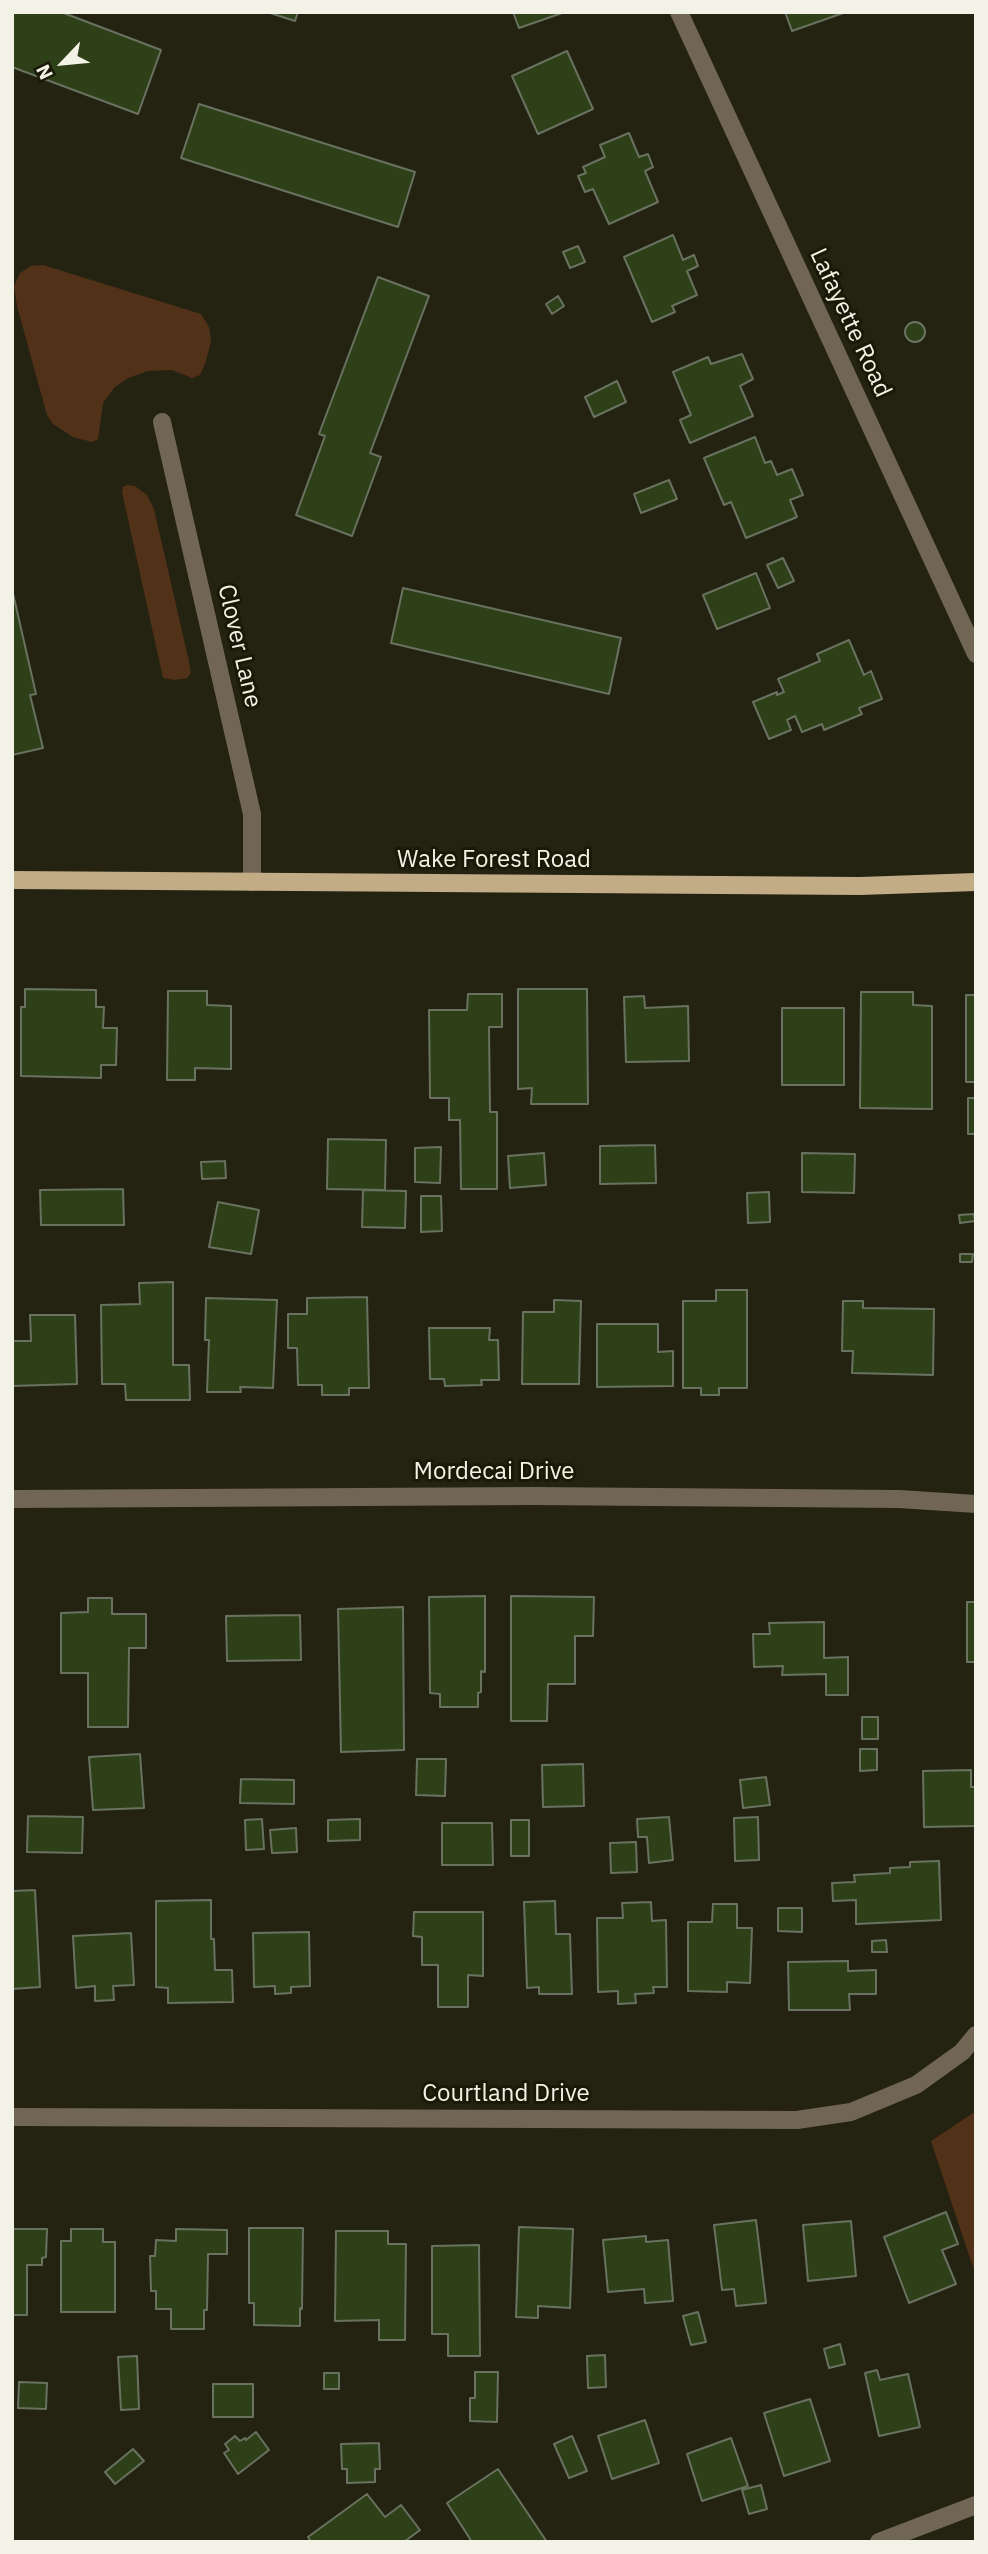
<!DOCTYPE html>
<html>
<head>
<meta charset="utf-8">
<style>
	body { margin:0 }
	#map { position:relative; width:988px; height:2554px; overflow:hidden; background:#242211; font-family:"IBM Plex Sans",sans-serif }
	canvas { display:block }
	.frame { position:absolute; inset:0; border:14px solid #f3f2e7; pointer-events:none }
	.north { position:absolute; left:28px; top:28px; width:70px; height:70px; -webkit-text-stroke:5px #1a1908; paint-order:stroke; rotate:244deg; font-size:19px; font-weight:700; line-height:28px; text-align:center; color:#f3f2e7 }
	.north::after { content:''; display:block; margin:auto; width:24px; height:32px; background:#f3f2e7; clip-path:polygon(50% 0,100% 100%,50% 72%,0 100%) }
</style>
</head>
<body>
<div id="map">
<canvas width="988" height="2554"></canvas>
<div class="frame"></div>
<div class="north">N</div>
</div>
<script>
const c = document.querySelector('canvas').getContext('2d');
c.lineJoin = 'round';
function fillPath(path, color) { c.fillStyle = color; c.fill(path, 'evenodd'); }
const toPath = rows => new Path2D(rows.map(r => 'M' + r).join(''));
function strokePath(path, color, width, dash) { c.strokeStyle = color; c.lineWidth = width; c.lineCap = dash ? 'butt' : 'round'; c.setLineDash(dash || []); c.stroke(path); }
function label(font, color, halo, rows, align = 'center') {
  c.font = font + ' "IBM Plex Sans",sans-serif'; c.lineWidth = 6; c.setLineDash([]); c.textBaseline = 'middle'; c.strokeStyle = halo; c.fillStyle = color; for (const [text, x, y, turn = 0] of rows) {
    c.save(); c.translate(x, y); c.rotate((+turn || 0) * Math.PI / 180); c.textAlign = isNaN(turn) ? turn : align; if (halo) c.strokeText(text, 0, 0); c.fillText(text, 0, 0); c.restore();
  }
}
fillPath(toPath([
	[43,265,201,314,209,327,211,341,206,361,200,375,192,378,172,370,148,371,128,378,114,388,103,403,98,439,92,442,73,437,53,424,47,415,17,306,14,286,20,273,31,266],
	[127,485,135,486,147,495,154,509,188,657,191,673,187,678,175,680,163,678,122,492,123,487],
	[976,2111,976,2276,931,2141]
]), '#523119');
const building = toPath([
	[12,12,61,12,161,50,138,114,12,67,12,12],
	[267,12,298,12,295,21,267,12],
	[513,12,565,12,519,28,513,12],
	[785,12,846,12,792,31,785,12],
	[567,51,593,109,538,134,512,76,567,51],
	[199,104,415,172,398,227,181,158,199,104],
	[629,133,639,157,648,154,653,167,645,171,658,202,609,224,593,189,585,192,578,176,586,173,583,167,605,157,600,145,629,133],
	[673,235,683,260,694,255,698,266,687,271,697,295,672,306,675,312,652,322,624,257,673,235],
	[578,246,585,262,570,268,563,252,578,246],
	[378,277,429,296,370,453,381,457,352,536,296,515,325,436,319,434,378,277],
	[558,296,564,306,552,314,546,304,558,296],
	'905 332a10 10 0 1 1 20 0a10 10 0 1 1-20 0Z',
	[742,354,753,379,740,386,753,416,690,443,680,420,691,415,673,372,708,357,711,364,742,354],
	[617,381,626,402,594,417,585,397,617,381],
	[755,437,765,463,771,461,777,475,792,469,803,495,790,500,797,517,746,538,731,502,724,505,704,458,755,437],
	[669,480,677,499,641,513,634,494,669,480],
	[783,558,794,581,778,588,767,565,783,558],
	[756,573,770,608,717,629,703,595,756,573],
	[403,588,621,638,609,694,391,643,403,588],
	[12,589,36,694,30,695,43,748,12,755,12,589],
	[849,640,864,675,871,671,882,699,859,708,862,714,824,730,822,724,802,732,795,716,787,720,791,730,769,739,753,702,777,692,777,695,784,692,778,679,820,661,817,654,849,640],
	[25,989,96,990,96,1007,104,1007,103,1028,117,1028,116,1065,101,1065,101,1078,21,1076,21,1007,25,1007,25,989],
	[518,989,587,989,588,1104,531,1104,532,1088,518,1089,518,989],
	[168,991,207,991,207,1005,231,1006,231,1069,195,1068,195,1080,167,1080,168,991],
	[861,992,913,992,913,1005,932,1006,932,1109,860,1108,861,992],
	[468,994,502,994,502,1027,489,1027,490,1112,497,1112,497,1189,461,1189,460,1120,449,1120,449,1098,430,1098,429,1010,467,1010,468,994],
	[966,995,976,995,976,1082,966,1082,966,995],
	[644,996,645,1008,688,1006,689,1061,626,1062,624,997,644,996],
	[782,1008,844,1008,844,1085,782,1085,782,1008],
	[968,1098,976,1098,976,1134,968,1134,968,1098],
	[328,1139,386,1140,385,1190,327,1189,328,1139],
	[655,1145,656,1183,600,1184,600,1146,655,1145],
	[441,1147,440,1183,415,1182,415,1148,441,1147],
	[544,1153,546,1185,510,1188,508,1156,544,1153],
	[802,1153,855,1154,854,1193,802,1192,802,1153],
	[225,1161,226,1178,202,1179,201,1162,225,1161],
	[123,1189,124,1225,41,1225,40,1190,123,1189],
	[363,1190,406,1191,405,1228,362,1227,363,1190],
	[769,1192,770,1222,748,1223,747,1193,769,1192],
	[421,1196,441,1196,442,1231,421,1232,421,1196],
	[218,1202,259,1210,251,1254,209,1247,218,1202],
	[974,1214,975,1221,960,1223,959,1215,974,1214],
	[960,1254,973,1254,972,1262,960,1262,960,1254],
	[173,1282,173,1365,189,1365,190,1400,126,1400,125,1384,102,1384,101,1305,140,1304,139,1283,173,1282],
	[716,1290,747,1290,747,1388,719,1388,719,1395,701,1395,701,1388,683,1388,683,1301,716,1301,716,1290],
	[367,1297,369,1388,349,1388,349,1395,322,1395,322,1385,298,1385,297,1348,288,1348,288,1314,307,1314,307,1298,367,1297],
	[206,1298,277,1300,273,1388,240,1387,241,1392,207,1392,209,1340,205,1340,206,1298],
	[554,1300,581,1301,579,1384,522,1384,523,1312,554,1312,554,1300],
	[843,1301,863,1301,863,1308,934,1309,933,1375,852,1373,853,1351,842,1351,843,1301],
	[30,1315,75,1315,77,1384,12,1386,12,1341,31,1341,30,1315],
	[597,1324,658,1324,658,1352,673,1351,673,1386,597,1387,597,1324],
	[429,1328,490,1328,489,1340,498,1340,499,1380,481,1380,482,1385,445,1386,444,1379,430,1379,429,1328],
	[485,1596,485,1672,481,1671,481,1692,478,1693,478,1707,440,1707,440,1694,430,1693,429,1597,485,1596],
	[511,1596,594,1597,593,1636,575,1636,575,1684,548,1684,547,1721,511,1721,511,1596],
	[88,1598,112,1598,112,1614,146,1614,146,1648,129,1648,128,1727,88,1727,88,1673,61,1673,61,1613,88,1612,88,1598],
	[967,1602,976,1602,976,1662,967,1662,967,1602],
	[403,1607,404,1750,341,1752,338,1609,403,1607],
	[300,1615,301,1660,227,1661,226,1616,300,1615],
	[824,1622,824,1658,848,1657,848,1695,826,1695,826,1674,782,1675,783,1666,754,1667,753,1634,770,1634,769,1623,824,1622],
	[862,1717,878,1717,878,1739,862,1739,862,1717],
	[860,1749,877,1749,877,1770,860,1771,860,1749],
	[140,1754,144,1808,93,1810,89,1757,140,1754],
	[417,1759,446,1759,445,1796,416,1795,417,1759],
	[583,1764,584,1806,543,1807,542,1765,583,1764],
	[971,1770,971,1787,976,1787,976,1826,924,1827,923,1771,971,1770],
	[766,1777,770,1805,743,1808,740,1780,766,1777],
	[241,1779,294,1780,294,1804,240,1803,241,1779],
	[28,1816,83,1817,82,1853,27,1852,28,1816],
	[669,1817,673,1860,649,1863,647,1837,638,1837,637,1819,669,1817],
	[758,1817,759,1860,735,1861,734,1818,758,1817],
	[262,1819,264,1849,246,1850,245,1820,262,1819],
	[360,1819,360,1840,328,1841,328,1820,360,1819],
	[511,1820,529,1820,529,1856,511,1856,511,1820],
	[442,1823,492,1823,493,1865,442,1865,442,1823],
	[296,1828,297,1852,272,1853,270,1830,296,1828],
	[636,1842,637,1872,611,1873,610,1843,636,1842],
	[939,1861,941,1920,856,1924,856,1900,833,1901,832,1883,855,1882,854,1875,890,1873,890,1868,910,1867,910,1862,939,1861],
	[35,1890,40,1987,12,1989,12,1891,35,1890],
	[211,1900,211,1939,214,1939,215,1970,232,1970,233,2002,168,2003,168,1988,156,1987,156,1901,211,1900],
	[555,1901,556,1934,570,1934,572,1994,539,1994,539,1987,527,1988,524,1902,555,1901],
	[651,1902,652,1921,666,1920,667,1987,653,1987,654,1993,635,1994,636,2003,618,2004,618,1991,598,1992,597,1918,623,1918,622,1903,651,1902],
	[713,1904,737,1904,737,1928,752,1928,750,1983,727,1982,727,1992,688,1991,688,1922,712,1922,713,1904],
	[778,1908,802,1908,802,1932,778,1931,778,1908],
	[414,1912,483,1912,483,1976,468,1975,468,2007,438,2007,438,1965,422,1965,422,1937,413,1936,414,1912],
	[309,1932,310,1986,291,1987,291,1993,275,1994,275,1986,254,1987,253,1933,309,1932],
	[131,1933,134,1985,113,1986,114,2000,95,2001,95,1986,76,1988,73,1936,131,1933],
	[886,1940,887,1952,872,1952,872,1941,886,1940],
	[848,1961,848,1971,876,1970,876,1994,849,1994,850,2010,789,2010,788,1962,848,1961],
	[946,2212,958,2244,942,2250,956,2284,909,2303,884,2237,946,2212],
	[756,2220,766,2303,736,2306,734,2289,722,2290,714,2225,756,2220],
	[851,2221,856,2276,808,2281,803,2225,851,2221],
	[519,2227,573,2229,570,2308,538,2306,538,2318,516,2317,519,2227],
	[249,2228,303,2228,302,2309,300,2308,300,2326,254,2325,254,2303,249,2303,249,2228],
	[12,2229,47,2229,46,2257,42,2258,42,2265,27,2265,27,2315,12,2315,12,2229],
	[71,2229,103,2229,103,2242,115,2242,115,2312,61,2312,61,2241,71,2241,71,2229],
	[176,2229,227,2230,227,2254,208,2254,207,2310,204,2310,204,2329,171,2329,171,2309,156,2309,156,2291,151,2291,150,2256,155,2256,156,2240,176,2241,176,2229],
	[336,2231,388,2231,388,2244,406,2244,405,2340,379,2340,379,2320,335,2321,336,2231],
	[646,2236,646,2242,668,2240,673,2301,645,2303,644,2289,608,2292,603,2240,646,2236],
	[479,2245,480,2356,448,2356,448,2334,432,2334,432,2246,479,2245],
	[698,2312,706,2342,691,2345,683,2316,698,2312],
	[840,2344,845,2364,829,2368,824,2349,840,2344],
	[605,2355,606,2387,588,2388,587,2356,605,2355],
	[137,2356,139,2409,121,2410,118,2357,137,2356],
	[877,2370,880,2380,908,2374,920,2427,879,2436,865,2373,877,2370],
	[475,2372,498,2372,497,2422,470,2421,470,2398,475,2398,475,2372],
	[324,2373,339,2373,339,2389,324,2389,324,2373],
	[19,2382,47,2383,46,2409,18,2408,19,2382],
	[213,2384,253,2384,253,2417,213,2417,213,2384],
	[810,2399,830,2461,784,2476,764,2413,810,2399],
	[645,2420,659,2463,612,2479,598,2436,645,2420],
	[256,2432,269,2450,238,2474,224,2453,229,2450,225,2444,235,2436,240,2441,245,2438,246,2440,256,2432],
	[572,2436,587,2471,569,2478,554,2444,572,2436],
	[731,2438,748,2486,702,2501,687,2454,731,2438],
	[379,2443,380,2469,375,2469,375,2482,347,2483,347,2469,342,2469,341,2444,379,2443],
	[133,2449,144,2461,115,2484,105,2472,133,2449],
	[498,2469,547,2542,472,2542,447,2503,498,2469],
	[761,2485,767,2509,749,2514,742,2490,761,2485],
	[367,2494,385,2517,401,2505,420,2530,404,2542,311,2542,308,2537,367,2494]
]);
fillPath(building, '#2d4018');
strokePath(building, '#697260', 2);
strokePath(toPath([
	[679,12,976,654],
	[162,422,252,814,252,882],
	[12,1499,533,1496,899,1499,976,1504],
	[12,2117,797,2120,851,2112,916,2085,962,2052,976,2035],
	[879,2542,976,2505]
]), '#716654', 18);
strokePath(toPath([
	[12,880,860,886,976,882]
]), '#c2ac86', 18);
label('24px', '#f3f2e7', '#1a1908', [
	["Lafayette Road",850,323,65],
	["Clover Lane",239,646,77],
	["Wake Forest Road",494,860],
	["Mordecai Drive",494,1472],
	["Courtland Drive",506,2094]
]);
</script>
</body>
</html>
